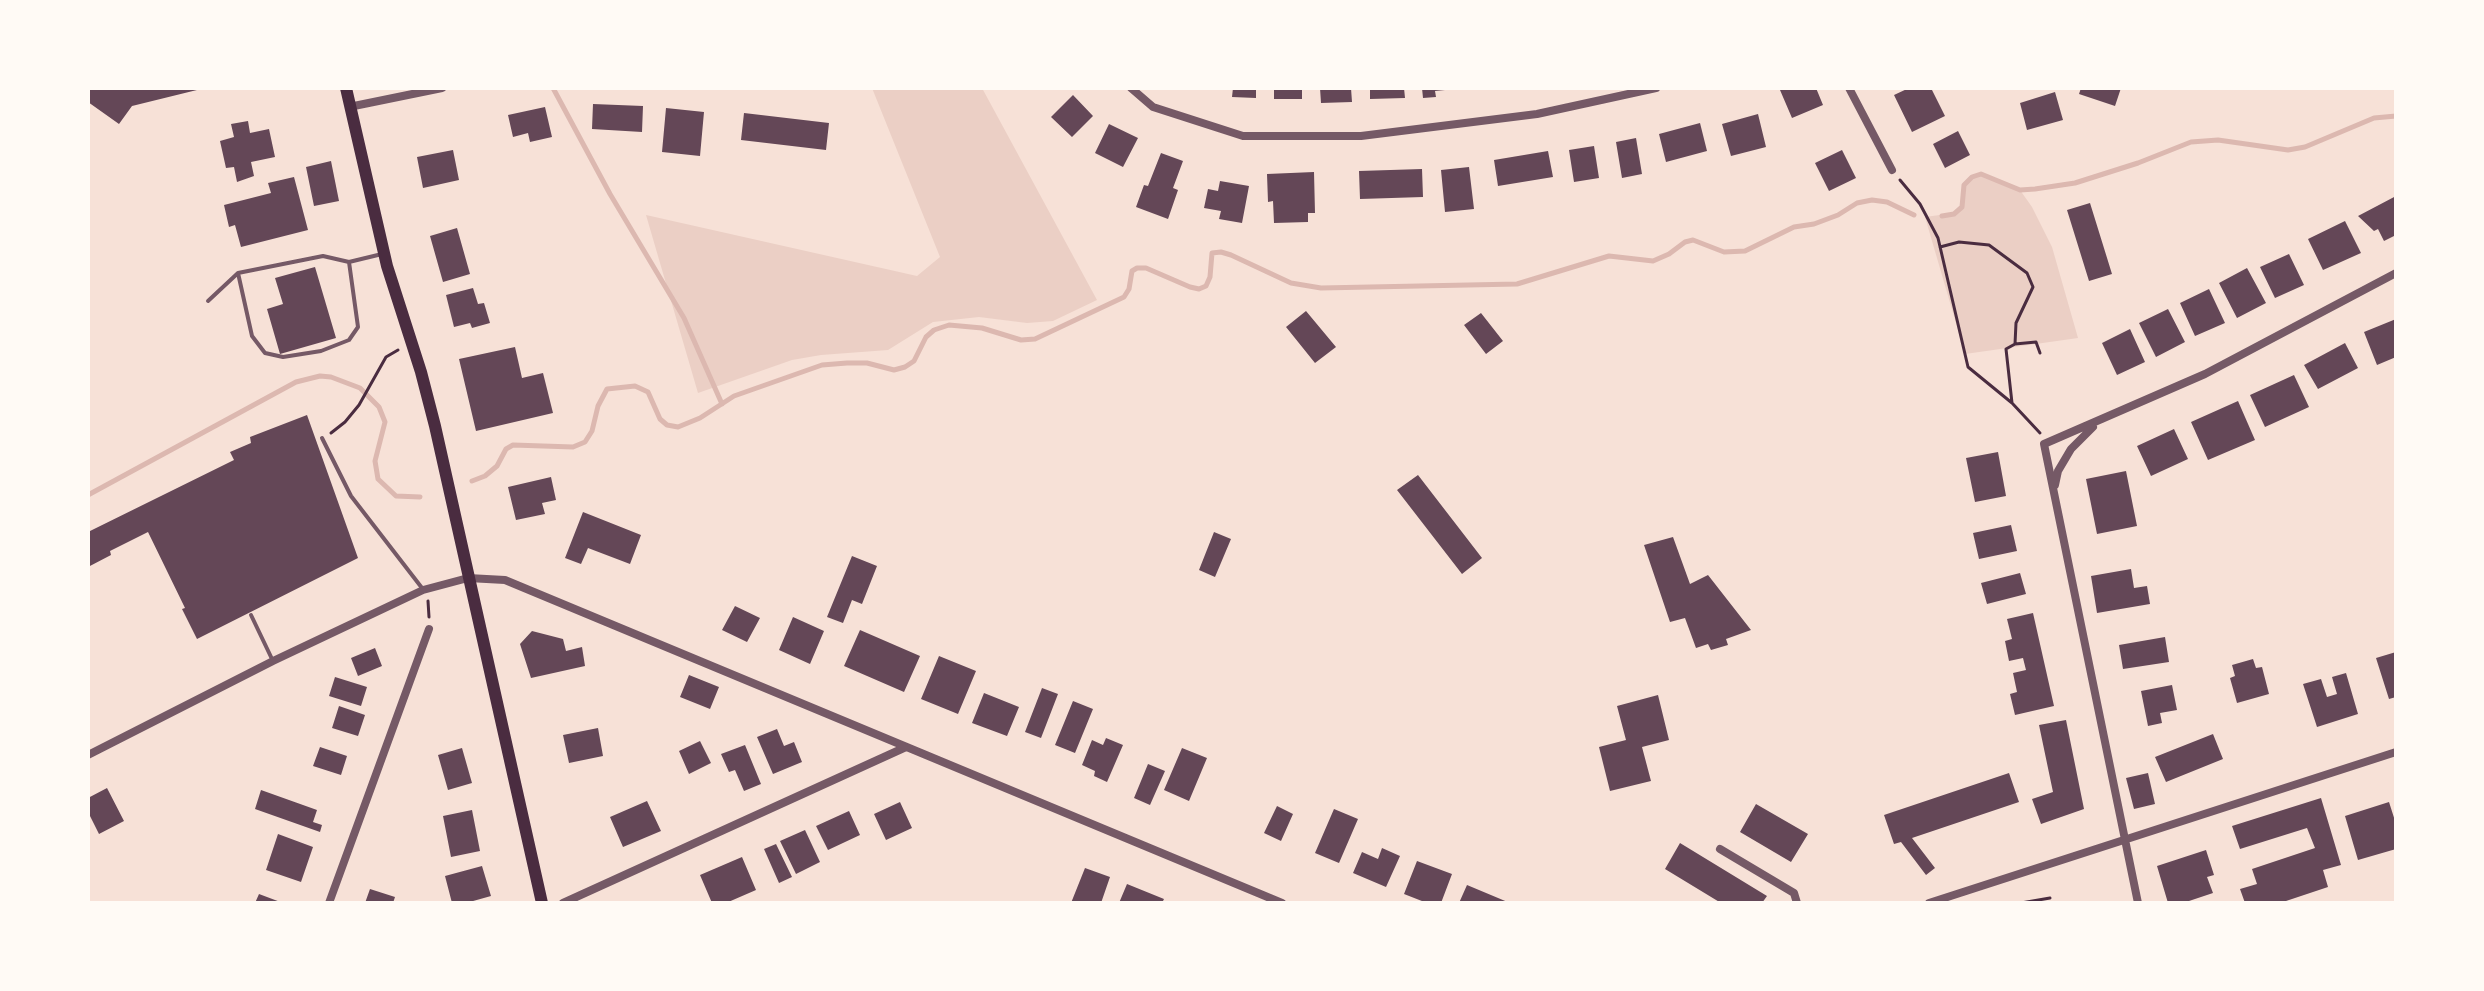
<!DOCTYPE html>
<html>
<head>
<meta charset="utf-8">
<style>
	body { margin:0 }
	#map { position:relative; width:2484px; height:991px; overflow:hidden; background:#f7e1d7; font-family:Helvetica,sans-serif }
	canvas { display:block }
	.frame { position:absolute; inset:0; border:90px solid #fffaf5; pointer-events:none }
</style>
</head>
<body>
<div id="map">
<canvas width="2484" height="991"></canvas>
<div class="frame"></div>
</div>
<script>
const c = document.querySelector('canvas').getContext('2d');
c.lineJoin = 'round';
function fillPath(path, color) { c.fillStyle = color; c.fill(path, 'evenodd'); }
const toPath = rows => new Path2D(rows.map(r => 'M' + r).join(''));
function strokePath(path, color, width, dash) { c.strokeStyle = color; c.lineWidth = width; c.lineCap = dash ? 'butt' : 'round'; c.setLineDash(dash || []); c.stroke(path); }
fillPath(toPath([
	[872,88,982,88,1097,300,1053,321,1027,323,979,317,933,322,888,350,821,355,792,360,698,393,646,215,917,276,940,257],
	[1981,174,2020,190,2032,207,2052,247,2078,338,1965,354,1925,217,1954,213,1962,207,1964,185,1972,177]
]), '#ebcfc5');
strokePath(toPath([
	[553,88,610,194,684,318,722,404],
	[1942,216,1954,214,1962,207,1964,185,1972,177,1981,174,2020,190,2035,189,2075,183,2138,163,2191,142,2218,140,2288,150,2305,147,2374,118,2396,116],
	[472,481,485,476,497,466,506,449,513,445,573,447,585,442,592,431,598,406,607,389,635,386,648,392,660,419,667,425,678,427,700,418,734,396,822,365,847,363,867,363,894,370,905,367,914,361,926,337,934,330,949,325,982,328,1021,340,1035,339,1124,297,1129,289,1132,271,1137,268,1146,268,1190,287,1199,289,1206,286,1210,277,1212,253,1221,252,1231,255,1291,283,1321,288,1517,284,1609,256,1653,261,1669,254,1685,242,1693,240,1724,252,1745,251,1794,227,1814,224,1838,215,1857,203,1872,200,1887,202,1914,215],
	[88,495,296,382,320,376,331,377,360,388,379,407,385,422,375,461,378,479,396,496,420,497]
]), '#dcb8b0', 5);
fillPath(toPath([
	[88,88,201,88,201,89,132,106,119,124,88,102],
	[1233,88,1256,88,1256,98,1232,97],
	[1274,88,1302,88,1302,99,1274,99],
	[1320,88,1351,88,1352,102,1321,103],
	[1370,88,1404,88,1405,98,1370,99],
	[1422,88,1445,88,1445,90,1435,91,1436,97,1423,98],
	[1785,88,1816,88,1823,105,1792,118,1780,90],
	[1909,88,1931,88,1945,116,1912,132,1894,95],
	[2081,88,2121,88,2115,106,2079,94],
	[2055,92,2063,120,2027,130,2020,103],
	[1073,95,1093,116,1072,137,1051,117],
	[593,104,643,106,642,132,592,129],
	[545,107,552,137,530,142,528,133,513,137,508,115],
	[666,108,704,112,700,156,662,152],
	[744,113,829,123,826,150,741,140],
	[1758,114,1766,147,1731,156,1722,124],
	[248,121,250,133,269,129,275,157,251,162,254,176,237,182,234,167,226,168,220,141,234,137,231,124],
	[1700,123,1707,151,1666,162,1659,134],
	[1109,124,1138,138,1123,167,1095,153],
	[1958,131,1970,155,1945,168,1933,144],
	[1636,138,1642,174,1622,178,1616,142],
	[1594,146,1599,178,1574,182,1569,150],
	[453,150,459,180,423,188,417,157],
	[1842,150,1856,178,1829,191,1815,163],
	[1548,151,1553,177,1498,186,1494,160],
	[1161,153,1183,161,1173,188,1178,190,1168,219,1136,207,1144,185,1148,186],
	[331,161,339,201,314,206,306,167],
	[1469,167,1474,209,1445,212,1441,170],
	[1422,169,1423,197,1360,199,1359,171],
	[1314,172,1315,213,1308,213,1308,222,1274,223,1273,201,1268,202,1267,174],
	[294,177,308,230,241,247,235,225,229,227,224,205,271,193,268,183],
	[1220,181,1249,186,1242,223,1219,219,1221,211,1204,208,1208,189,1218,191],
	[2396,196,2396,235,2384,241,2378,229,2374,231,2358,216],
	[2090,203,2112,274,2089,281,2067,210],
	[2345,221,2361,253,2323,270,2308,239],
	[457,228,470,274,443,282,430,236],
	[2289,254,2304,285,2275,298,2260,267],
	[315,267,336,338,280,354,267,309,283,304,275,278],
	[2247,268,2266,303,2237,318,2219,283],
	[473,288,478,304,484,303,490,323,472,328,470,323,454,327,446,295],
	[2209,289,2225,323,2195,336,2180,303],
	[2168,309,2185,342,2156,357,2139,323],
	[1306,311,1336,347,1315,363,1286,327],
	[1481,313,1503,341,1486,354,1464,325],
	[2396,319,2396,357,2377,365,2364,332],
	[2130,329,2145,362,2117,375,2102,343],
	[2345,343,2358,368,2318,389,2304,365],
	[515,347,522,378,543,373,553,413,476,431,459,359],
	[2294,375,2309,407,2265,427,2250,395],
	[2238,401,2255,440,2208,460,2191,422],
	[307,415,358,558,197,639,182,609,185,608,148,532,110,551,111,555,88,567,88,532,234,460,230,452,251,443,250,437],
	[2174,429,2188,459,2151,476,2137,446],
	[1998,452,2006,496,1975,502,1966,458],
	[2126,471,2137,526,2097,534,2086,479],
	[1418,475,1482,558,1462,574,1397,490],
	[551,477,556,500,542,503,545,514,516,520,508,487],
	[583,512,641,535,630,564,588,548,581,564,565,558],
	[2011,525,2017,551,1979,559,1973,533],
	[1214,532,1231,539,1215,577,1199,570],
	[1673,537,1690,584,1708,575,1751,630,1726,639,1728,645,1711,650,1708,644,1696,648,1685,618,1670,622,1644,545],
	[852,556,877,566,862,604,852,600,843,623,827,617],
	[2131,569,2134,588,2147,586,2150,604,2097,613,2091,576],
	[2020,573,2026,594,1987,604,1981,583],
	[735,606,760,618,747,642,722,630],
	[2033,613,2054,706,2015,715,2010,694,2017,692,2013,673,2026,670,2023,658,2009,661,2005,641,2012,639,2007,619],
	[793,617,824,631,810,664,779,650],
	[860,630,920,656,904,692,844,666],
	[532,631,563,639,566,651,582,647,585,666,531,678,520,644],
	[2165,637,2169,662,2123,669,2119,645],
	[375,648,382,666,358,676,351,658],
	[2396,652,2396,697,2389,699,2376,658],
	[939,656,976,671,958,714,921,699],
	[2253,659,2256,668,2262,667,2269,694,2237,703,2230,678,2235,676,2232,665],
	[2346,673,2358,714,2317,727,2303,684,2321,679,2327,697,2337,694,2332,677],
	[689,675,719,687,710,709,680,697],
	[335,677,367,687,361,706,329,696],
	[2172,685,2177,710,2160,713,2162,723,2148,726,2141,691],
	[1042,688,1058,694,1041,738,1025,732],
	[984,693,1019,707,1007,736,972,723],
	[1658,695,1669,740,1642,747,1651,781,1610,791,1599,747,1626,740,1617,706],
	[1073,701,1093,709,1075,753,1055,745],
	[339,706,365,715,358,736,332,728],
	[2066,720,2084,809,2041,824,2032,799,2053,792,2039,725],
	[598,728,603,756,569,763,563,735],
	[777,729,784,746,794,742,802,762,773,774,757,737],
	[2213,734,2223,759,2166,782,2155,757],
	[1106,738,1123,745,1107,782,1094,776,1095,771,1082,765,1092,740,1103,745],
	[700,741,711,763,689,774,679,751],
	[745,745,761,784,744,791,735,770,729,772,721,754],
	[320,747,347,756,341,775,313,766],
	[462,748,472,783,448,790,438,755],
	[1182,748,1207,758,1189,801,1164,790],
	[1148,764,1165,771,1150,805,1134,798],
	[2009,773,2019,802,1912,838,1935,868,1926,875,1901,842,1894,844,1884,815],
	[2148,773,2155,804,2134,809,2126,778],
	[107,788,124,821,99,834,88,812,88,798],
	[261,790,317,810,313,822,322,825,320,832,255,809],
	[2321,798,2341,865,2323,870,2328,887,2280,903,2245,903,2240,889,2257,884,2252,869,2315,848,2307,828,2240,849,2232,826],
	[647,801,661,831,623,847,610,817],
	[900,802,912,828,886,840,874,814],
	[2389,802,2396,824,2396,849,2358,860,2345,816],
	[1756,804,1808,834,1791,862,1740,832],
	[1277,806,1293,814,1281,841,1264,833],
	[1334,809,1358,819,1339,863,1315,853],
	[472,810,480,851,451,857,443,816],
	[849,811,860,835,828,850,816,826],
	[805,830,820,862,796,874,780,841],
	[278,834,313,847,301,882,266,870],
	[1680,843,1767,896,1762,903,1721,903,1665,869],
	[776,844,792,877,779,883,764,849],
	[1382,848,1400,856,1386,887,1353,873,1362,852,1378,859],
	[2206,850,2214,875,2207,877,2213,893,2189,901,2190,903,2168,903,2157,866],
	[742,857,756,890,726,903,712,903,700,875],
	[1417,861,1452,874,1441,903,1427,903,1404,894],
	[482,866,491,896,466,903,452,903,445,876],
	[1085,868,1110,877,1101,903,1071,903],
	[1127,884,1164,899,1162,903,1119,903],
	[1467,885,1510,903,1459,903],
	[370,889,395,897,393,903,365,903],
	[259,894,283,903,255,903]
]), '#644757');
strokePath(toPath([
	[1900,180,1920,204,1938,238,1968,367,2012,403,2040,433],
	[1940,247,1959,242,1989,245,2027,273,2033,287,2016,323,2015,344,2006,349,2012,403],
	[2015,344,2036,342,2040,353],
	[331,433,345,422,359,405,386,357,398,350],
	[428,601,429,617],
	[2021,903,2050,898]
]), '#4a2c40', 3);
strokePath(toPath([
	[238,273,252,336,265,353,283,357,321,351,349,340,358,327,349,262],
	[208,301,238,273,323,256,349,262,382,254],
	[322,438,351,496,422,588],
	[251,615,272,659]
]), '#755966', 4);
strokePath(toPath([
	[1131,88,1153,107,1243,136,1361,136,1537,114,1656,88],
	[1849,88,1892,170],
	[349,107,442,88],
	[2055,485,2058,471,2071,449,2093,427],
	[88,755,273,661,423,590,468,578,505,580,1282,903],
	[1720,849,1794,893,1797,903],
	[329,903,429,629],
	[563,903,906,747],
	[1929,903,2396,752],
	[2138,903,2044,444,2205,374,2396,273]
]), '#755966', 8);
strokePath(toPath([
	[346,88,387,266,421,372,435,426,542,903]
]), '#4a2c40', 12);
</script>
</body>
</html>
